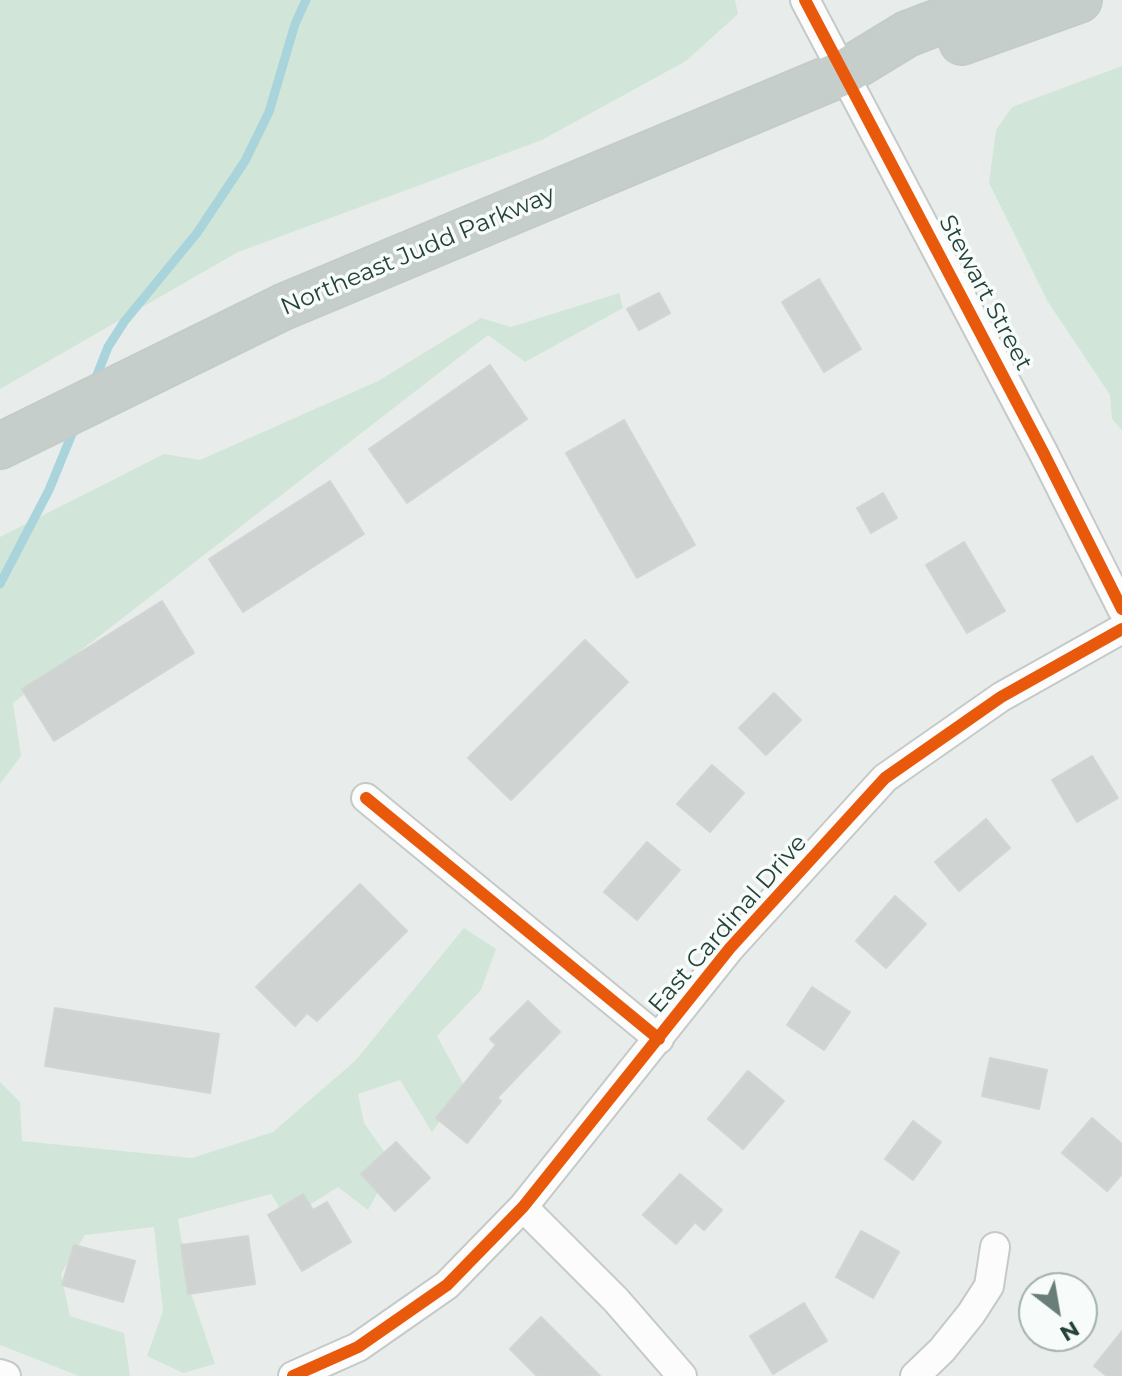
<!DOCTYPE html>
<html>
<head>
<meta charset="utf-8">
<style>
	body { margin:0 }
	#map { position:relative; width:1122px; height:1376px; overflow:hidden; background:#e8edeb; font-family:Montserrat,sans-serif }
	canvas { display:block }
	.north { position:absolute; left:1018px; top:1272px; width:80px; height:80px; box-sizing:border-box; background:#f7fbf9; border:2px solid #a3b1ad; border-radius:50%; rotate:149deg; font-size:22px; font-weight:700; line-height:32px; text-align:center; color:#24423a }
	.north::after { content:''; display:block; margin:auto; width:28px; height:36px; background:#697e78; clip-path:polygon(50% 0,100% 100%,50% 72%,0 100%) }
</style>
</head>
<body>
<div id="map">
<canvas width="1122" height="1376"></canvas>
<div class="north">N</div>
</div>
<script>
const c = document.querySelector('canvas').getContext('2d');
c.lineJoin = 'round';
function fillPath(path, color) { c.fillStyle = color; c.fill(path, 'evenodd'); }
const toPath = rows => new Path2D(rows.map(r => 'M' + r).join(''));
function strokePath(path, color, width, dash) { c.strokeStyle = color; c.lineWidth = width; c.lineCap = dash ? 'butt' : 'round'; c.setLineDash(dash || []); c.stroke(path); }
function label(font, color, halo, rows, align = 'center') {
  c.font = font + ' Montserrat,sans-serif'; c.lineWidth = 7; c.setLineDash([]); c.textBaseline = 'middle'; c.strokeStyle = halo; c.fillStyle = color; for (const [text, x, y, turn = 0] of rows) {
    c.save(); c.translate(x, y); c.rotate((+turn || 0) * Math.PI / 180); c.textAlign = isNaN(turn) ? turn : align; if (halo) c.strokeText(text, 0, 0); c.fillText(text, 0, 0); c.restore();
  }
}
fillPath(toPath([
	[0,0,735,0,738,14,686,61,542,140,238,252,0,389],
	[1122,66,1122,430,1112,419,1110,395,1048,302,989,183,996,130,1012,107],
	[619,293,623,308,525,362,488,335,13,703,21,756,0,784,0,537,164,454,200,460,378,381,481,318,511,327],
	[464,928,496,949,481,990,437,1036,465,1087,432,1132,400,1080,358,1094,364,1123,388,1157,383,1183,368,1210,338,1187,287,1219,271,1194,178,1219,189,1287,215,1364,183,1373,147,1356,163,1311,154,1227,85,1235,61,1274,70,1316,124,1333,130,1376,79,1376,0,1345,0,1082,20,1102,22,1141,192,1158,273,1132,355,1061]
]), '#d1e6d8');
strokePath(toPath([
	[93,385,108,347,124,322,197,233,245,161,269,112,295,24,306,0],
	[0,584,49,490,76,424]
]), '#a9d4db', 9);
const building = toPath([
	[819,279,861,349,824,372,782,302,819,279],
	[659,293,670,313,639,330,627,309,659,293],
	[490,365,527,419,407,503,369,449,490,365],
	[624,420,695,545,637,578,566,453,624,420],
	[330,481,364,534,243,612,209,559,330,481],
	[883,493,897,518,871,533,857,508,883,493],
	[964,542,1005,611,967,633,926,565,964,542],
	[162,601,194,653,54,741,22,689,162,601],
	[585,640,628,682,511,800,468,758,585,640],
	[774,693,801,720,766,755,739,728,774,693],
	[1092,756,1118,798,1077,822,1052,780,1092,756],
	[712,765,744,793,710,832,677,804,712,765],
	[986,819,1010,848,959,891,935,862,986,819],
	[647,842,680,870,637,920,604,892,647,842],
	[360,884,407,931,317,1021,307,1013,295,1026,256,987,360,884],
	[895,896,926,924,886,968,856,941,895,896],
	[812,987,850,1012,824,1050,787,1025,812,987],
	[528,1001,560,1032,497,1098,501,1101,467,1143,436,1118,496,1045,490,1039,528,1001],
	[55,1008,219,1034,210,1093,45,1066,55,1008],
	[990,1058,1047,1070,1039,1109,982,1096,990,1058],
	[748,1071,784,1101,743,1149,708,1119,748,1071],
	[1092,1118,1122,1144,1122,1174,1107,1191,1062,1153,1092,1118],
	[913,1121,941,1142,913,1180,885,1159,913,1121],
	[396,1142,430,1178,395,1211,361,1174,396,1142],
	[680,1174,722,1210,704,1230,695,1222,676,1244,643,1215,680,1174],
	[303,1194,313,1210,327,1202,351,1242,302,1271,268,1215,303,1194],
	[861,1231,899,1252,873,1298,836,1277,861,1231],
	[248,1236,255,1284,188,1294,181,1245,248,1236],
	[74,1245,135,1261,123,1302,62,1285,74,1245],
	[804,1303,827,1341,773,1374,750,1336,804,1303],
	[541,1317,600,1376,537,1376,510,1349,541,1317],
	[1122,1331,1122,1376,1107,1376,1094,1366,1122,1331]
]);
fillPath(building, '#cfd4d2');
strokePath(building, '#d1d6d4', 2);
const minor = toPath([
	[805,0,1043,452,1122,609],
	[366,798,659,1039],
	[523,1207,616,1300,682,1376],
	[0,1374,6,1376],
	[293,1376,358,1347,447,1285,523,1207,730,948,885,778,1001,697,1122,629],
	[915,1376,942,1350,971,1314,989,1286,995,1247]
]);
const trunk = toPath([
	[962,42,1079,0],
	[0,446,283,307,843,73,907,34,996,0]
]);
strokePath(minor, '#c5cac8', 32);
strokePath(trunk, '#c3ccc9', 48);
strokePath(minor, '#fcfcfc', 28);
strokePath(trunk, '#c6cecc', 44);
strokePath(toPath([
	[805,0,1043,452,1122,609],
	[366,798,659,1039],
	[293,1376,358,1347,447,1285,523,1207,730,948,885,778,1001,697,1122,629]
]), '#e8590c', 12);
label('24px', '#24423a', '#f7fbf9', [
	["Northeast Judd Parkway",418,251,-23],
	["Stewart Street",985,293,62],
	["East Cardinal Drive",728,924,-49]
]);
</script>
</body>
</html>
